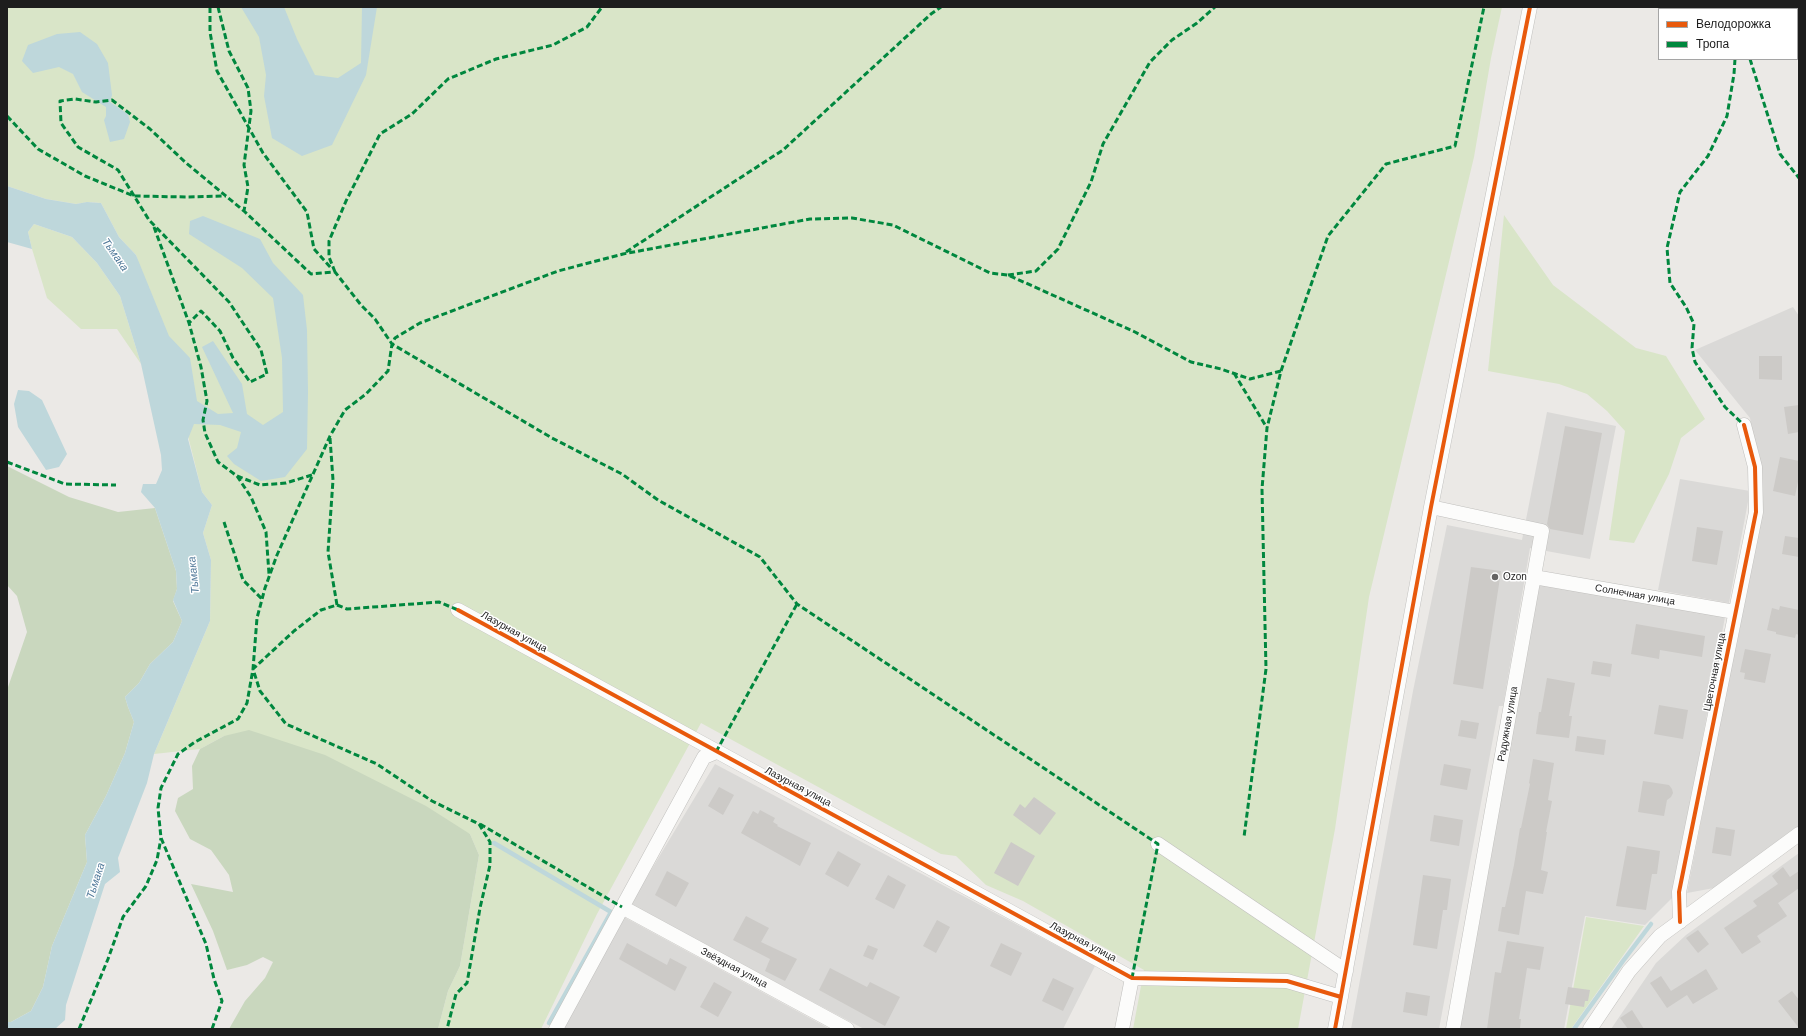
<!DOCTYPE html>
<html>
<head>
<meta charset="utf-8">
<style>
	body { margin:0 }
	#map { position:relative; width:1806px; height:1036px; overflow:hidden; background:#ebe9e6; font-family:Arial,sans-serif }
	canvas { display:block }
	.frame { position:absolute; inset:0; border:8px solid #1d1d1d; pointer-events:none }
	.legend { position:absolute; left:1658px; top:8px; width:140px; height:52px; box-sizing:border-box; background:#fff; border:1px solid #a5a5a5; margin:0; padding:5px 7px; list-style:none; font-size:12px; color:#1d1d1d }
	.legend li { display:flex; align-items:center; gap:8px; height:20px }
	.legend b { width:20px; border:1px solid #a5a5a5 }
</style>
</head>
<body>
<div id="map">
<canvas width="1806" height="1036"></canvas>
<div class="frame"></div>
<ul class="legend">
<li><b style="height:5px;background:#e8590c"></b>Велодорожка</li>
<li><b style="height:5px;background:#00873e"></b>Тропа</li>
</ul>
</div>
<script>
const c = document.querySelector('canvas').getContext('2d');
c.lineJoin = 'round';
function fillPath(path, color) { c.fillStyle = color; c.fill(path, 'evenodd'); }
const toPath = rows => new Path2D(rows.map(r => 'M' + r).join(''));
function strokePath(path, color, width, dash) { c.strokeStyle = color; c.lineWidth = width; c.lineCap = dash ? 'butt' : 'round'; c.setLineDash(dash || []); c.stroke(path); }
function label(font, color, halo, rows, align = 'center') {
  c.font = font + ' Arial,sans-serif'; c.lineWidth = 3; c.setLineDash([]); c.textBaseline = 'middle'; c.strokeStyle = halo; c.fillStyle = color; for (const [text, x, y, turn = 0] of rows) {
    c.save(); c.translate(x, y); c.rotate((+turn || 0) * Math.PI / 180); c.textAlign = isNaN(turn) ? turn : align; if (halo) c.strokeText(text, 0, 0); c.fillText(text, 0, 0); c.restore();
  }
}
fillPath(toPath([
	[1793,307,1799,316,1799,828,1714,888,1687,893,1762,510,1759,466,1750,418,1695,350],
	[1547,412,1616,426,1590,559,1530,548,1503,706,1499,706,1439,1029,1351,1029,1413,691,1447,525,1522,540],
	[1680,479,1750,491,1729,603,1658,590],
	[1539,585,1725,617,1673,897,1645,925,1585,916,1564,1029,1460,1029],
	[715,764,1095,966,1063,1029,864,1029,630,905],
	[1799,853,1799,1029,1611,1029,1656,963,1686,935],
	[624,917,830,1029,562,1029]
]), '#dad9d7');
fillPath(toPath([
	[7,7,1502,7,1491,58,1474,157,1369,597,1335,829,1298,1029,1133,1029,1144,970,1023,901,986,885,956,856,941,854,701,723,597,914,541,1029,438,1029,448,991,460,966,479,855,470,834,224,736,200,749,154,754,210,621,211,560,203,533,212,505,202,492,179,400,136,255,119,237,101,203,88,202,76,204,46,199,7,186],
	[1504,215,1553,285,1636,348,1666,356,1705,419,1681,438,1669,474,1634,543,1609,540,1625,431,1607,411,1587,394,1559,384,1488,371],
	[34,224,72,237,97,263,120,296,141,364,117,329,81,329,47,298,32,249,28,232],
	[1586,917,1644,926,1571,1029,1566,1029]
]), '#d9e5c8');
fillPath(toPath([
	[7,466,69,497,118,512,155,508,176,571,177,589,173,601,182,621,173,642,150,664,139,683,125,697,128,707,134,722,125,753,106,796,85,835,87,862,52,946,43,987,31,1011,11,1022,7,1022,7,690,27,632,17,596,7,585],
	[249,730,325,755,426,806,470,834,479,855,460,966,448,991,438,1029,229,1029,245,1001,265,978,273,962,263,957,247,965,227,970,213,931,191,884,233,892,229,875,211,850,190,839,175,811,178,798,193,789,192,766,200,749,224,736]
]), '#c9d7be');
fillPath(toPath([
	[241,7,284,7,297,39,315,75,338,78,361,63,362,7,377,7,366,75,332,145,302,156,272,138,264,96,266,75,259,37],
	[80,32,97,44,108,63,112,95,110,102,128,114,130,122,124,139,110,142,104,120,106,116,106,107,82,92,73,74,59,67,33,73,22,61,28,45,57,34],
	[7,186,46,199,76,204,87,202,101,203,119,237,136,255,169,336,190,358,197,401,218,414,233,413,202,347,213,341,242,384,247,414,263,425,283,412,282,358,273,298,242,268,189,234,190,221,203,216,260,239,273,263,303,295,307,330,308,392,307,449,285,477,261,481,234,464,227,456,237,448,241,432,220,425,194,424,188,439,202,492,212,505,203,533,211,560,210,621,154,754,147,783,118,858,120,872,105,884,66,1005,65,1020,55,1029,7,1029,7,1022,11,1022,31,1011,43,987,52,946,87,862,85,835,106,796,125,753,134,722,128,707,125,697,139,683,150,664,173,642,182,621,173,600,177,589,176,571,155,508,141,492,143,484,156,484,162,470,161,455,141,364,120,296,97,263,72,237,34,224,28,232,32,249,7,242],
	[18,390,29,391,42,400,67,454,59,467,46,470,18,427,14,404]
]), '#bed7db');
strokePath(toPath([
	[494,843,611,912,549,1023],
	[1574,1029,1623,961,1651,924]
]), '#bed7db', 4.5);
fillPath(toPath([
	[1759,356,1782,356,1782,380,1759,379],
	[1799,405,1799,432,1788,434,1784,407],
	[1565,426,1602,433,1583,535,1550,529,1547,524],
	[1780,457,1799,461,1799,477,1795,496,1773,491],
	[1697,527,1723,531,1717,565,1692,561],
	[1785,536,1799,538,1799,557,1782,554],
	[1471,567,1501,571,1483,689,1453,684],
	[1780,606,1799,610,1799,635,1796,634,1795,638,1776,634,1776,632,1767,630,1772,608,1779,610],
	[1636,624,1705,636,1702,657,1660,650,1659,659,1631,654],
	[1745,649,1771,654,1765,683,1744,679,1745,673,1740,672],
	[1593,661,1612,664,1610,677,1591,674],
	[1547,678,1575,683,1569,716,1572,716,1569,738,1536,734,1539,712,1541,712],
	[1659,705,1688,710,1683,739,1654,734],
	[1461,720,1479,723,1476,739,1458,736],
	[1577,736,1606,740,1604,755,1575,751],
	[1533,759,1554,763,1548,800,1552,801,1546,832,1547,832,1541,870,1548,872,1543,894,1526,891,1519,935,1498,931,1502,907,1505,907,1514,865,1520,828,1521,828,1530,784,1529,783],
	[1444,764,1471,769,1467,790,1440,785],
	[1643,781,1669,785,1672,789,1673,793,1671,797,1667,800,1664,816,1638,812],
	[719,787,734,795,723,815,708,806],
	[1034,797,1056,813,1040,835,1013,815,1020,804,1025,808],
	[760,810,775,818,773,822,778,825,777,826,811,843,800,866,741,833,753,811,758,814],
	[1434,815,1463,820,1459,846,1430,841],
	[1716,827,1735,830,1731,856,1712,853],
	[1011,842,1035,856,1018,886,994,873],
	[1627,846,1660,851,1657,874,1652,874,1646,910,1616,906],
	[838,851,861,864,848,887,825,874],
	[1783,867,1790,877,1799,871,1799,888,1778,903,1787,916,1757,936,1761,942,1742,954,1724,928,1757,906,1753,901,1778,884,1772,876],
	[667,871,689,883,676,907,655,895],
	[888,875,906,885,894,909,875,899],
	[1423,875,1451,879,1447,910,1443,910,1437,949,1413,945],
	[746,916,769,928,761,942,797,959,785,981,765,971,770,959,733,940],
	[937,920,950,927,936,953,923,946],
	[1698,930,1709,944,1698,953,1686,938],
	[1507,941,1544,947,1540,970,1527,968,1519,1019,1521,1019,1520,1029,1487,1029,1495,972,1501,973],
	[627,943,667,965,670,958,687,967,675,991,619,959],
	[1001,943,1022,953,1011,976,990,966],
	[868,945,878,949,873,960,863,956],
	[830,968,867,987,870,982,900,997,885,1026,819,990],
	[1706,969,1718,989,1693,1004,1687,995,1667,1008,1650,983,1661,976,1671,991],
	[1053,978,1074,988,1063,1011,1042,1001],
	[714,982,732,992,718,1017,700,1007],
	[1568,987,1590,990,1588,1001,1585,1001,1584,1007,1565,1004],
	[1792,991,1799,1000,1799,1028,1778,1001],
	[1406,992,1430,996,1427,1016,1403,1012],
	[1632,1010,1644,1029,1628,1029,1620,1018]
]), '#cccac7');
const street = toPath([
	[1431,507,1542,531,1453,1029],
	[1534,577,1735,612],
	[458,610,1132,978,1287,981,1341,997],
	[1158,844,1346,971],
	[622,907,847,1029],
	[1680,922,1679,892,1756,512,1755,467,1744,425],
	[556,1029,704,757,716,752],
	[1122,1029,1132,978],
	[1335,1029,1431,507,1530,7],
	[1590,1029,1629,971,1660,936,1799,834]
]);
strokePath(street, '#c1c0be', 15);
strokePath(street, '#fcfcfb', 14);
strokePath(toPath([
	[210,7,210,32,217,71,263,153,307,212,314,249,332,269],
	[218,7,229,51,248,88,251,111,244,165,248,187,244,211],
	[1734,7,1735,9],
	[1735,59,1734,74,1727,116,1708,156,1680,192,1667,248,1670,283,1686,307,1694,324,1692,348,1695,362,1725,407,1744,425],
	[1750,59,1780,154,1799,178],
	[7,116,38,149,85,176,134,196,187,197,226,196],
	[154,227,189,323],
	[626,252,783,150,931,14,941,7],
	[335,272,329,257,329,241,346,201,380,134,412,114,448,79,496,59,553,45,587,27,602,7],
	[1008,275,1036,271,1058,249,1091,182,1103,144,1150,62,1172,40,1197,23,1215,7],
	[1281,371,1328,236,1386,164,1455,146,1484,7],
	[1234,373,1267,428],
	[330,438,333,480,328,552,337,605,321,610,294,631,253,669,260,691,286,724,377,764,432,801,479,824,490,842,490,865,480,908,467,983,456,994,447,1029],
	[7,462,65,484,116,485],
	[312,475,286,483,260,485,237,476,218,462,205,433,203,420,207,401,201,367,189,323,201,311,220,331,233,358,250,382,267,374,261,350,229,302,149,220,118,170,78,147,61,123,60,101,75,99,96,102,112,100,150,129,185,162,244,211,311,274,335,272,361,305,375,319,392,344,552,438,622,474,658,500,760,557,797,604,1158,844,1132,978],
	[237,476,251,497,266,532,269,574],
	[224,522,243,580,262,599],
	[337,605,347,609,439,602,458,610],
	[716,752,797,604],
	[480,824,622,907],
	[79,1029,108,959,123,917,146,886,157,860,161,838],
	[212,1029,222,1001,214,979,206,944,161,838,158,808,161,788,178,754,195,742,238,719,247,703,253,669,257,618,265,588,277,555,330,436,345,410,366,394,388,371,392,344,395,338,420,323,558,271,623,254,810,219,852,218,893,225,990,273,1008,275,1135,332,1191,362,1221,369,1250,379,1281,371,1267,428,1262,489,1266,669,1244,837]
]), '#00873e', 3, [6, 3]);
strokePath(toPath([
	[458,610,1132,978,1287,981,1341,997],
	[1680,922,1679,892,1756,512,1755,467,1744,425],
	[1335,1029,1431,507,1530,7]
]), '#e8590c', 4);
for (const [x, y, r, color] of [
	[1495,577,4,"#656463"]
]) { const dot = new Path2D(); dot.arc(x, y, r, 0, 2 * Math.PI); c.fillStyle = color; c.fill(dot); strokePath(dot, '#fff', 1.5); }
label('10px', '#1d1d1d', '#fff', [
	["Ozon",1503,577]
], 'left');
label('10px', '#1d1d1d', '#fff', [
	["Солнечная улица",1635,595,10],
	["Лазурная улица",514,632,29],
	["Цветочная улица",1715,672,-79],
	["Радужная улица",1508,724,-80],
	["Лазурная улица",798,787,28],
	["Лазурная улица",1083,942,28],
	["Звёздная улица",734,968,28]
]);
label('italic 11px', '#527a9a', '#fff', [
	["Тьмака",115,255,55],
	["Тьмака",194,575,-96],
	["Тьмака",96,881,-72]
]);
</script>
</body>
</html>
